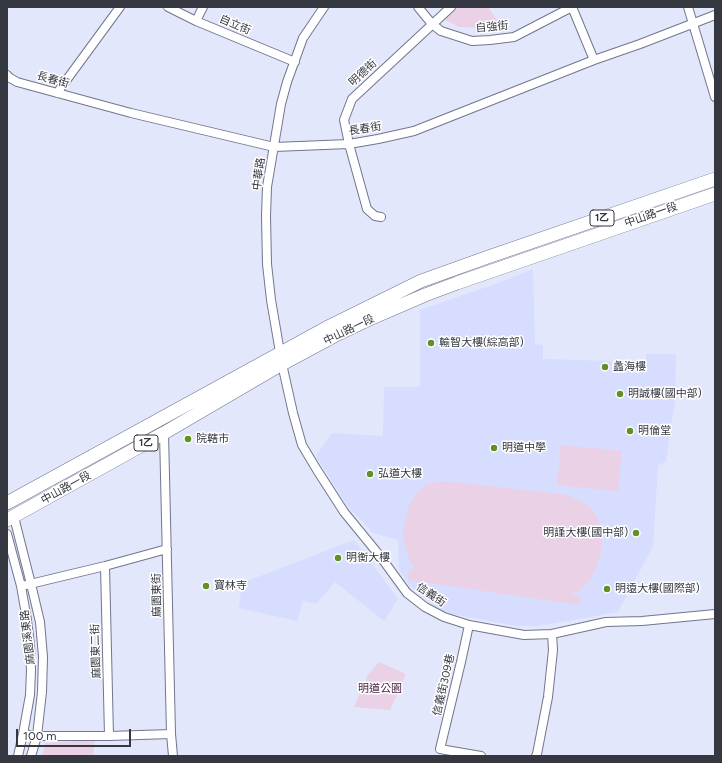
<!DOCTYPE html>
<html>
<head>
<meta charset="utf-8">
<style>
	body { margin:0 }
	#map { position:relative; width:722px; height:763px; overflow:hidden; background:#e2e7fc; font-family:Figtree,sans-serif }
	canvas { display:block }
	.frame { position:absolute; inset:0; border:8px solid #353741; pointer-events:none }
	.scale { position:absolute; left:16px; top:729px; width:115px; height:18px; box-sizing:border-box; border:2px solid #353741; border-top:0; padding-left:5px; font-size:12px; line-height:14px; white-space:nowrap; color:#353741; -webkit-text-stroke:3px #fff; paint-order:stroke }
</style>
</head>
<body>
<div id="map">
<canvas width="722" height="763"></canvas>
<div class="frame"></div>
<div class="scale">100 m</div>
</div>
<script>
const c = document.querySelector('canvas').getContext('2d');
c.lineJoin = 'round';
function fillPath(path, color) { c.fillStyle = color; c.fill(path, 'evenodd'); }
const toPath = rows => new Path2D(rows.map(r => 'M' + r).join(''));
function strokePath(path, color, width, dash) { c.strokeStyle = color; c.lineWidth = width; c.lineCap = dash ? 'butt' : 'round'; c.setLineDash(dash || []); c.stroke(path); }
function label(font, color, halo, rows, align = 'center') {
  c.font = font + ' Figtree,"Noto Sans TC",sans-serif'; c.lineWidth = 3; c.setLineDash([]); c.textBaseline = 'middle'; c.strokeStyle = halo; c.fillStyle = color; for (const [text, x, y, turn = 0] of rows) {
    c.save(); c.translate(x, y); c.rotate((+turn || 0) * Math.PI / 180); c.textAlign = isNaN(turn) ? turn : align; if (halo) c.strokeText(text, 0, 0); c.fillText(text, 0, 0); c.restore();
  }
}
fillPath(toPath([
	[533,269,535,344,543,345,543,359,646,362,646,354,676,354,675,399,666,461,658,466,653,546,618,612,539,626,516,626,442,612,409,585,399,569,398,540,373,533,346,504,316,456,332,433,383,436,384,387,420,387,420,310,498,283],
	[354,540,398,599,384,621,335,582,316,604,303,601,297,621,239,608,242,583]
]), '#d6ddfe');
fillPath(toPath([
	[459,7,488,7,502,27,491,29,459,27,443,19],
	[561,445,622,451,618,491,557,485],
	[446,481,567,495,583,502,593,510,599,520,602,537,601,551,597,567,589,581,581,590,570,595,581,597,580,605,408,580,409,569,415,570,409,560,403,536,405,521,409,505,417,493,424,486,436,482],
	[379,662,406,674,390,710,354,707,368,675],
	[95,739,93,756,42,756,46,743]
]), '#ebd1e5');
const minor = toPath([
	[168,7,196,21,295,62],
	[324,7,303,38,287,82,281,104,267,187,266,216,267,264,271,300,282,364,293,413,302,445,317,470,344,512,380,556,407,593,425,607,444,617,469,625,524,635,552,634,606,622,642,621,715,614],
	[418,7,432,24,441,31,472,41,490,40,514,37,572,7],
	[572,7,594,60],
	[688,7,715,97],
	[196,21,203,7],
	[7,75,10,78,17,82,131,113,274,147,349,144,378,139,414,131,594,60,640,44,715,15],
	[57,93,120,7],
	[381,217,375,216,367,209,349,144,344,120,352,99,451,7],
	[164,433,171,734,173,756],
	[14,517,31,584,40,622,43,657,42,692,37,736,31,756],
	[7,534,21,586,27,620,30,645,31,671,30,695,23,734,18,756],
	[105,566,109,736],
	[26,585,105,566,167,549],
	[469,625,461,662,440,749,481,756],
	[23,734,37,736,109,736,171,734],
	[536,756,537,754,548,697,553,650,552,634]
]);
const primary = toPath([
	[7,503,330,326,421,281,488,257,715,179],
	[7,520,164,433,282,364,334,336,374,317,425,295,457,283,715,194]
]);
strokePath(minor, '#71768d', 10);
strokePath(primary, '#71768d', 14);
strokePath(minor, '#fff', 8);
strokePath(primary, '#fff', 13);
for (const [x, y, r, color] of [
	[431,343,4,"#619026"],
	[605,367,4,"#619026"],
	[620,394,4,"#619026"],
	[630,431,4,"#619026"],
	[188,439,4,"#619026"],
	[494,448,4,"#619026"],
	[370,474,4,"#619026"],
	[636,533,4,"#619026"],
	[338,558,4,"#619026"],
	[206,586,4,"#619026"],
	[607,589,4,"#619026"]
]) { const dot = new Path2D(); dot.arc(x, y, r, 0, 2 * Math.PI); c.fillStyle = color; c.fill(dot); strokePath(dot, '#fff', 1.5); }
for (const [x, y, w] of [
	[602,218,24],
	[146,443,24]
]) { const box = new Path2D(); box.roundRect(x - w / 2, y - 8, w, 16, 3); c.fillStyle = '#fff'; c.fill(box); strokePath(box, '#353741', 1); }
label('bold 10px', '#353741', null, [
	["1乙",602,218],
	["1乙",146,443]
]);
label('11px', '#353741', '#fff', [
	["自立街",235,25,23],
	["自強街",492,27,-5],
	["明德街",363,73,-43],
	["長春街",53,80,15],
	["長春街",365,129,-9],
	["中華路",259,174,-82],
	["中山路一段",651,215,-19],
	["中山路一段",349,330,-26],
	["中山路一段",66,488,-29],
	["麻園東街",157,595,-91],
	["信義街",431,595,34],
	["麻園溪東路",28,637,-97],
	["麻園東二街",96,651,-92],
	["信義街309巷",444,685,-77]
]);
label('11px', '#353741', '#fff', [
	["輸智大樓(綜高部)",439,343],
	["蠡海樓",613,367],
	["明誠樓(國中部)",628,394],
	["明倫堂",638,431],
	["院轄市",196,439],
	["明道中學",502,448],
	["弘道大樓",378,474],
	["明謹大樓(國中部)",628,533,"right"],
	["明衡大樓",346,558],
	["寶林寺",214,586],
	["明遠大樓(國際部)",615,589]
], 'left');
label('11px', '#481f42', '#fff', [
	["明道公園",380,689]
]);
</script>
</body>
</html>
